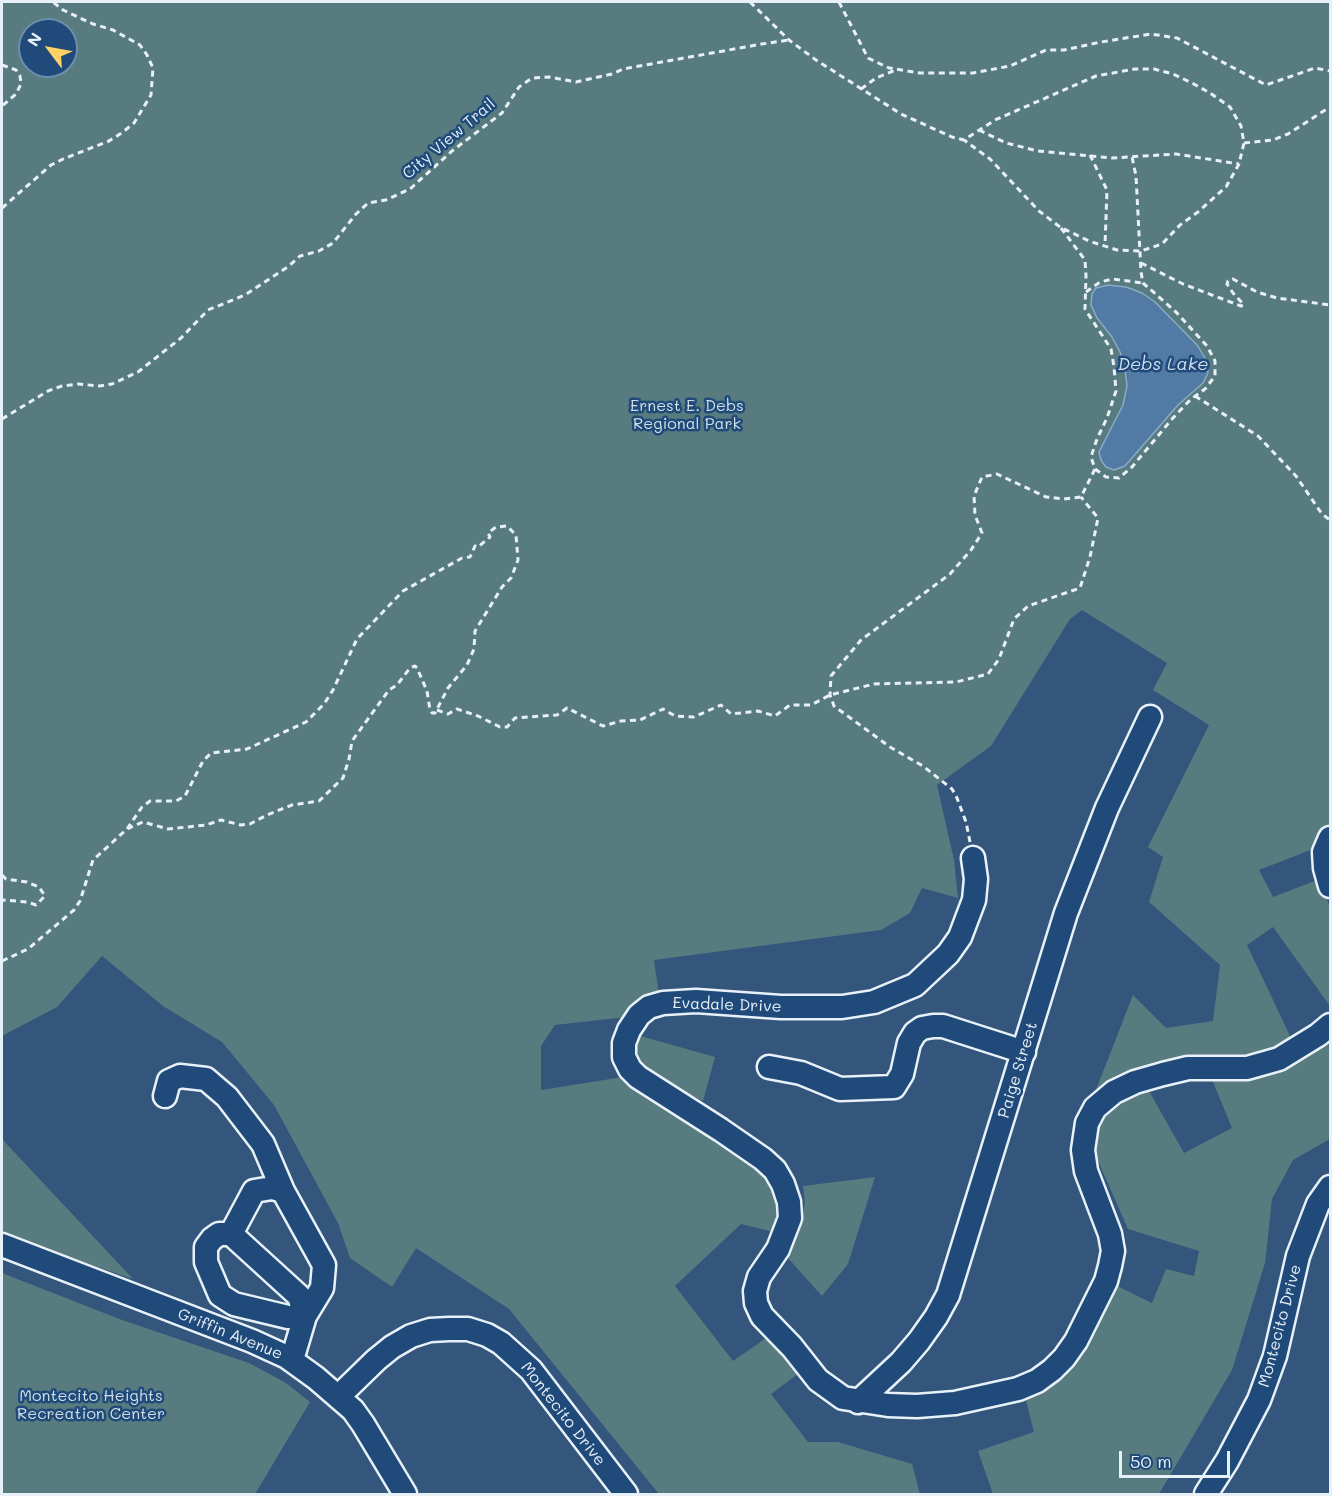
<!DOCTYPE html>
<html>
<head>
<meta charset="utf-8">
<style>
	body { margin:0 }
	#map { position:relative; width:1332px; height:1496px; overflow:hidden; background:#34567d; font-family:Mali,sans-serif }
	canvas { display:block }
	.frame { position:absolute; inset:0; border:3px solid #e8f1f8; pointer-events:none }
	.north { position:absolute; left:18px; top:18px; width:60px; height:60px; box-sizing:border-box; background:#1f4a7a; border:2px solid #6f8dac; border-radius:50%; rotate:302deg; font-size:16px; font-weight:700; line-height:24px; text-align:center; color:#e8f1f8 }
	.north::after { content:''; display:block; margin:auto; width:21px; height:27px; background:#ffd166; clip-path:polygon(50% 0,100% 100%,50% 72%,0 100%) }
	.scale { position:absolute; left:1119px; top:1451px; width:111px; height:27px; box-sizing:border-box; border:3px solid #e8f1f8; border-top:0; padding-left:8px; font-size:18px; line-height:21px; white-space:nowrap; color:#e8f1f8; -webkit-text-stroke:4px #1f4a7a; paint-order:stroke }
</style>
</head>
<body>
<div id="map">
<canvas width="1332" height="1496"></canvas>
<div class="frame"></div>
<div class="north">N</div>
<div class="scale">50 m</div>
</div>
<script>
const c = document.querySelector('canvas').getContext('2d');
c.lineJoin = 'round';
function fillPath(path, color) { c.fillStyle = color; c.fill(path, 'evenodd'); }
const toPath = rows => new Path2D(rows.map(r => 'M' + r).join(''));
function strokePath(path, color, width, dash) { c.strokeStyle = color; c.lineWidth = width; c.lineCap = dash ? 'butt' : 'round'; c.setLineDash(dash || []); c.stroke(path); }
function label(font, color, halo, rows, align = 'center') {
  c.font = font + ' Mali,sans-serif'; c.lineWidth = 5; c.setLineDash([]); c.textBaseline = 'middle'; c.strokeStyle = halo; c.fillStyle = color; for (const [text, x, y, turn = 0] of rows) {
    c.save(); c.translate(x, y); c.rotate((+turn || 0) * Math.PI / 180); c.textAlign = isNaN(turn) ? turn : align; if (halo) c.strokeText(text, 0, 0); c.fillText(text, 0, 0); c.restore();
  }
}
fillPath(toPath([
	[2,2,1330,2,1330,825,1319,836,1313,849,1259,870,1273,897,1320,879,1330,908,1330,1006,1273,927,1247,945,1291,1038,1261,1056,1092,1100,1133,995,1166,1028,1213,1021,1220,965,1149,902,1163,857,1148,847,1209,725,1153,690,1167,663,1082,610,1070,619,991,746,937,785,954,860,958,898,922,888,910,913,881,930,654,960,659,995,627,1017,555,1025,541,1046,541,1090,623,1077,776,1179,784,1202,778,1233,741,1224,675,1286,733,1361,769,1336,806,1368,771,1394,808,1442,838,1442,912,1464,920,1494,659,1494,509,1309,416,1248,392,1287,350,1258,338,1223,274,1105,222,1042,163,1006,102,956,57,1007,2,1036],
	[30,30,66,30,66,66,30,66],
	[1330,1031,1330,1139,1293,1160,1272,1199,1265,1263,1232,1370,1159,1494,993,1494,978,1451,1034,1432,1025,1397,1066,1372,1085,1345,1115,1285,1152,1303,1166,1269,1194,1276,1199,1251,1128,1229,1095,1154,1095,1128,1122,1100,1149,1091,1184,1153,1232,1128,1211,1077],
	[637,1035,715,1057,703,1101,649,1074,635,1053],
	[2,1139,133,1279,21,1241,2,1231],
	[875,1177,848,1264,822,1296,787,1257,797,1235,805,1203,803,1186],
	[2,1273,122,1320,249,1363,286,1383,310,1402,255,1494,2,1494]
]), '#587b80');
const water = toPath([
	[1108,285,1126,287,1142,293,1155,302,1198,346,1207,362,1208,373,1203,383,1178,405,1125,466,1114,470,1106,467,1101,460,1099,452,1123,405,1127,386,1125,369,1120,352,1112,337,1097,318,1091,305,1092,294,1096,288,1108,285]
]);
fillPath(water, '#517aa5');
strokePath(water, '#8daac6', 1.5);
const minor = toPath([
	[1330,838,1324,852,1325,868,1330,886],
	[973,858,976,879,974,900,960,937,948,954,915,985,874,1002,842,1007,781,1007,696,1001,663,1003,649,1007,639,1015,629,1030,624,1043,624,1057,630,1069,638,1077,721,1130,763,1159,775,1170,783,1184,789,1202,790,1218,778,1249,759,1277,755,1291,756,1303,762,1316,792,1347,818,1380,843,1398,888,1405,917,1406,955,1403,1018,1389,1037,1381,1052,1370,1064,1358,1076,1341,1106,1281,1110,1266,1113,1251,1110,1234,1086,1171,1083,1150,1087,1123,1095,1108,1114,1092,1135,1082,1163,1074,1188,1068,1247,1068,1279,1059,1318,1035,1330,1025],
	[769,1067,801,1073,840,1089,894,1087,902,1074,909,1043,915,1033,922,1028,933,1026,943,1026,1024,1052],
	[165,1096,169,1081,180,1076,206,1079,227,1097,263,1144,283,1191],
	[231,1234,254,1191,272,1188,283,1191,324,1265,322,1288,305,1316,288,1317,234,1304,220,1295,206,1262,206,1247,212,1239,219,1234,231,1234,299,1296,305,1316,292,1360],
	[2,1245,252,1341,287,1357,316,1378,353,1410,363,1424,405,1494],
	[339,1396,376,1360,392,1347,411,1336,430,1330,449,1329,468,1329,487,1335,501,1343,531,1370,626,1494],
	[858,1402,901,1362,919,1341,936,1317,948,1295,1066,913,1107,808,1150,717],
	[1206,1494,1227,1461,1259,1400,1275,1356,1298,1256,1318,1204,1330,1187]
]);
strokePath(minor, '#e8f1f8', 27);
strokePath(toPath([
	[750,2,789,40,816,60,901,114,952,137,964,140,995,120,1096,76,1135,69,1154,69,1173,74,1192,83,1210,93,1230,107,1241,126,1244,143,1239,164,1226,187,1198,212,1180,225,1162,244,1141,251,1117,250,1089,241,1060,227,1039,211,990,159,964,140],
	[839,2,868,58,889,68,920,73,973,73,1010,66,1046,50,1064,50,1101,42,1151,34,1177,38,1266,85,1315,68,1330,71],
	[2,65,16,70,20,76,21,84,16,94,2,106],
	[861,89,876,78,896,70],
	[979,130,1006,143,1038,151,1112,158,1176,154,1239,164],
	[1244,143,1273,140,1288,134,1330,107],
	[1090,155,1107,190,1105,245],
	[2,208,51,165,63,159,109,141,123,132,134,123,151,95,153,68,147,55,140,45,113,30,93,24,63,10,53,2],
	[1061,228,1085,260,1086,276,1085,309,1111,349,1114,367,1116,391,1107,418,1097,439,1091,457,1095,469,1106,477,1119,478,1132,467,1172,419,1191,399,1205,389,1215,376,1215,361,1207,346,1176,312,1143,283,1141,272,1136,176,1132,157],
	[1141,263,1183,284,1241,306,1244,305,1233,293,1227,284,1228,281,1233,279,1257,292,1277,298,1330,305],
	[1086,292,1100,282,1113,279,1143,283],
	[1195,396,1258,436,1296,476,1322,514,1330,520],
	[2,419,48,391,62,386,78,384,100,386,112,384,138,372,181,338,208,310,245,295,289,266,300,256,319,251,333,243,356,214,368,203,386,200,410,189,452,151,502,113,519,87,532,78,549,77,576,82,612,74,623,69,762,44,789,40],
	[437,710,448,714,457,709,478,716,500,727,507,727,515,718,557,715,567,708,603,726,621,721,640,720,663,709,675,716,694,717,721,705,731,714,758,711,775,716,790,705,811,705,830,695,874,684,956,682,988,674,999,659,1014,619,1028,606,1080,588,1090,557,1098,518,1081,497],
	[970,842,966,822,957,798,952,789,923,766,890,747,834,706,830,695,831,676,861,640,950,574,971,550,982,533,975,515,974,496,982,477,997,474,1046,497,1064,499,1081,497,1095,469],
	[2,875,6,879,27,882,39,887,45,896,36,905,28,902,2,900],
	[2,961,28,949,74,910,80,901,93,860,127,829,142,807,150,801,176,801,185,796,203,761,211,753,247,749,306,722,324,704,333,690,357,639,403,591,462,558,470,557,475,546,478,547,490,537,488,533,496,527,507,526,516,535,518,560,511,578,502,587,475,631,474,649,467,665,448,688,435,713,432,713,430,710,427,691,417,668,415,666,410,668,397,685,389,690,352,741,349,759,343,778,319,801,292,805,267,815,250,824,241,825,221,820,206,825,168,829,143,822,127,829]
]), '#e8f1f8', 3, [6, 4.5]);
strokePath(minor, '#1f4a7a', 22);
label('16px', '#e8f1f8', '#1f4a7a', [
	["City View Trail",449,139,-40],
	["Evadale Drive",727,1005,2],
	["Paige Street",1018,1070,-73],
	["Montecito Drive",1280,1326,-75],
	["Griffin Avenue",230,1334,22],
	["Montecito Drive",563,1414,52]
]);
label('16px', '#d2dfe6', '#1f4a7a', [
	["Ernest E. Debs",687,406],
	["Regional Park",687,424],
	["Montecito Heights",91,1396],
	["Recreation Center",91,1414]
]);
label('italic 18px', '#d1dfec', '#1f4a7a', [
	["Debs Lake",1163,364]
]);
</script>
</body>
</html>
